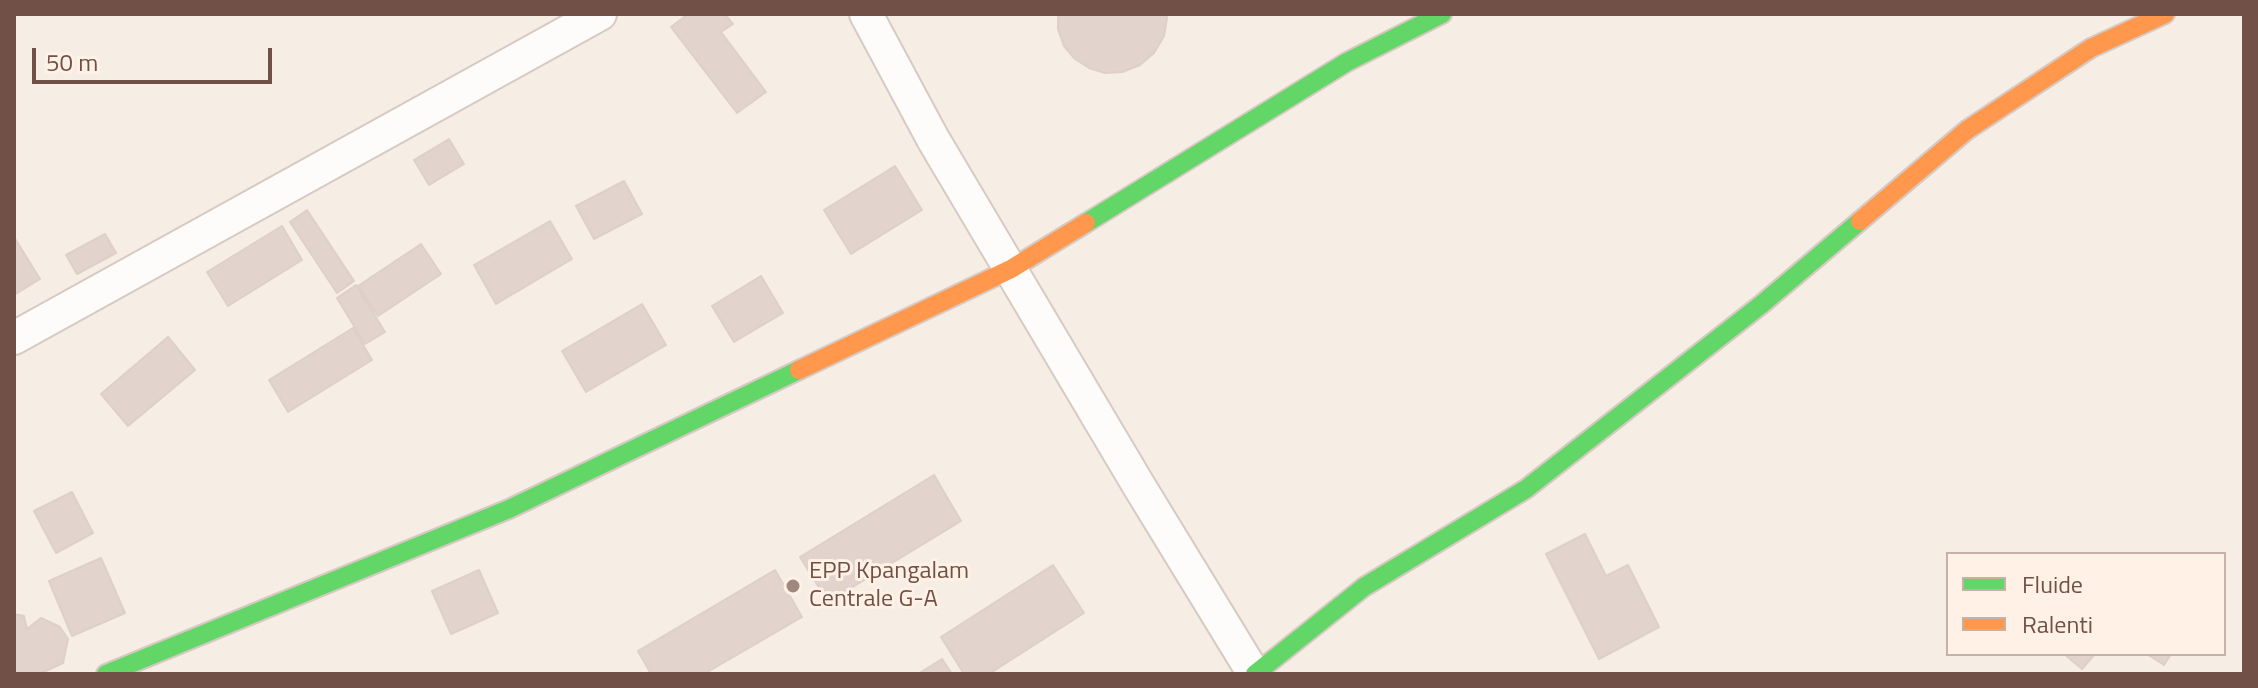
<!DOCTYPE html>
<html>
<head>
<meta charset="utf-8">
<style>
	body { margin:0 }
	#map { position:relative; width:2258px; height:688px; overflow:hidden; background:#f6ede5; font-family:"Titillium Web",sans-serif }
	canvas { display:block }
	.frame { position:absolute; inset:0; border:16px solid #715147; pointer-events:none }
	.legend { position:absolute; left:1946px; top:552px; width:280px; height:104px; box-sizing:border-box; background:#fff1e5; border:2px solid #c6b1a6; margin:0; padding:10px 14px; list-style:none; font-size:24px; color:#715147 }
	.legend li { display:flex; align-items:center; gap:16px; height:40px }
	.legend b { width:40px; border:2px solid #c6b1a6 }
	.scale { position:absolute; left:32px; top:48px; width:240px; height:36px; box-sizing:border-box; border:4px solid #715147; border-top:0; padding-left:10px; font-size:24px; line-height:28px; white-space:nowrap; color:#715147; -webkit-text-stroke:6px #fff1e5; paint-order:stroke }
</style>
</head>
<body>
<div id="map">
<canvas width="2258" height="688"></canvas>
<div class="frame"></div>
<ul class="legend">
<li><b style="height:10px;background:#63d668"></b>Fluide</li>
<li><b style="height:10px;background:#ff974d"></b>Ralenti</li>
</ul>
<div class="scale">50 m</div>
</div>
<script>
const c = document.querySelector('canvas').getContext('2d');
c.lineJoin = 'round';
function fillPath(path, color) { c.fillStyle = color; c.fill(path, 'evenodd'); }
const toPath = rows => new Path2D(rows.map(r => 'M' + r).join(''));
function strokePath(path, color, width, dash) { c.strokeStyle = color; c.lineWidth = width; c.lineCap = dash ? 'butt' : 'round'; c.setLineDash(dash || []); c.stroke(path); }
function label(font, color, halo, rows, align = 'center') {
  c.font = font + ' "Titillium Web",sans-serif'; c.lineWidth = 6; c.setLineDash([]); c.textBaseline = 'middle'; c.strokeStyle = halo; c.fillStyle = color; for (const [text, x, y, turn = 0] of rows) {
    c.save(); c.translate(x, y); c.rotate((+turn || 0) * Math.PI / 180); c.textAlign = isNaN(turn) ? turn : align; if (halo) c.strokeText(text, 0, 0); c.fillText(text, 0, 0); c.restore();
  }
}
const building = toPath([
	[688,14,725,14,733,24,721,32,766,92,737,113,671,27,688,14],
	[1058,14,1166,14,1167,18,1164,36,1154,53,1140,65,1122,72,1105,73,1089,68,1075,59,1064,46,1058,29,1058,14],
	[449,139,464,164,429,185,414,160,449,139],
	[895,166,922,210,851,254,824,210,895,166],
	[624,181,642,214,594,239,576,206,624,181],
	[307,210,354,281,337,293,290,222,307,210],
	[550,221,572,259,496,304,474,265,550,221],
	[282,226,302,260,228,306,207,272,282,226],
	[105,234,116,253,77,274,66,255,105,234],
	[14,237,40,279,14,295,14,237],
	[421,244,441,274,378,316,358,286,421,244],
	[761,276,783,313,734,342,712,306,761,276],
	[356,285,385,332,365,344,337,298,356,285],
	[642,304,666,345,586,392,562,351,642,304],
	[353,328,372,360,288,412,269,380,353,328],
	[168,337,195,370,128,426,101,394,168,337],
	[934,475,961,521,828,602,800,557,934,475],
	[72,492,93,533,56,553,34,511,72,492],
	[1585,534,1606,576,1628,565,1659,627,1599,659,1546,554,1585,534],
	[101,558,125,613,72,636,49,581,101,558],
	[1053,565,1084,613,989,674,964,674,941,637,1053,565],
	[479,570,498,613,451,634,432,591,479,570],
	[775,570,802,617,704,674,651,674,638,651,775,570],
	[14,614,24,616,27,629,41,618,60,627,68,639,63,663,39,674,14,674,14,614],
	[2064,654,2095,654,2082,669,2064,654],
	[2147,654,2171,654,2164,665,2147,654],
	[942,659,952,674,918,674,942,659]
]);
fillPath(building, '#e2d4cd');
strokePath(building, '#decfc8', 2);
const street = toPath([
	[866,14,933,139,1139,486,1254,674],
	[14,338,600,14]
]);
const fast = toPath([
	[1086,223,1347,62,1442,14],
	[106,674,509,509,799,370],
	[1255,674,1364,587,1526,489,1762,304,1860,221]
]);
const slow = toPath([
	[1860,221,1967,130,2091,48,2165,14],
	[799,370,1011,269,1086,223]
]);
strokePath(street, '#d7cac3', 36);
strokePath(fast, '#d6c9c2', 22);
strokePath(slow, '#d6c9c2', 22);
strokePath(street, '#fefcfb', 32);
strokePath(fast, '#63d668', 18);
strokePath(slow, '#ff974d', 18);
for (const [x, y, r, color] of [
	[793,586,8,"#a0887e"]
]) { const dot = new Path2D(); dot.arc(x, y, r, 0, 2 * Math.PI); c.fillStyle = color; c.fill(dot); strokePath(dot, '#fff1e5', 3); }
label('24px', '#715147', '#fff1e5', [
	["EPP Kpangalam",809,572],
	["Centrale G-A",809,600]
], 'left');
</script>
</body>
</html>
